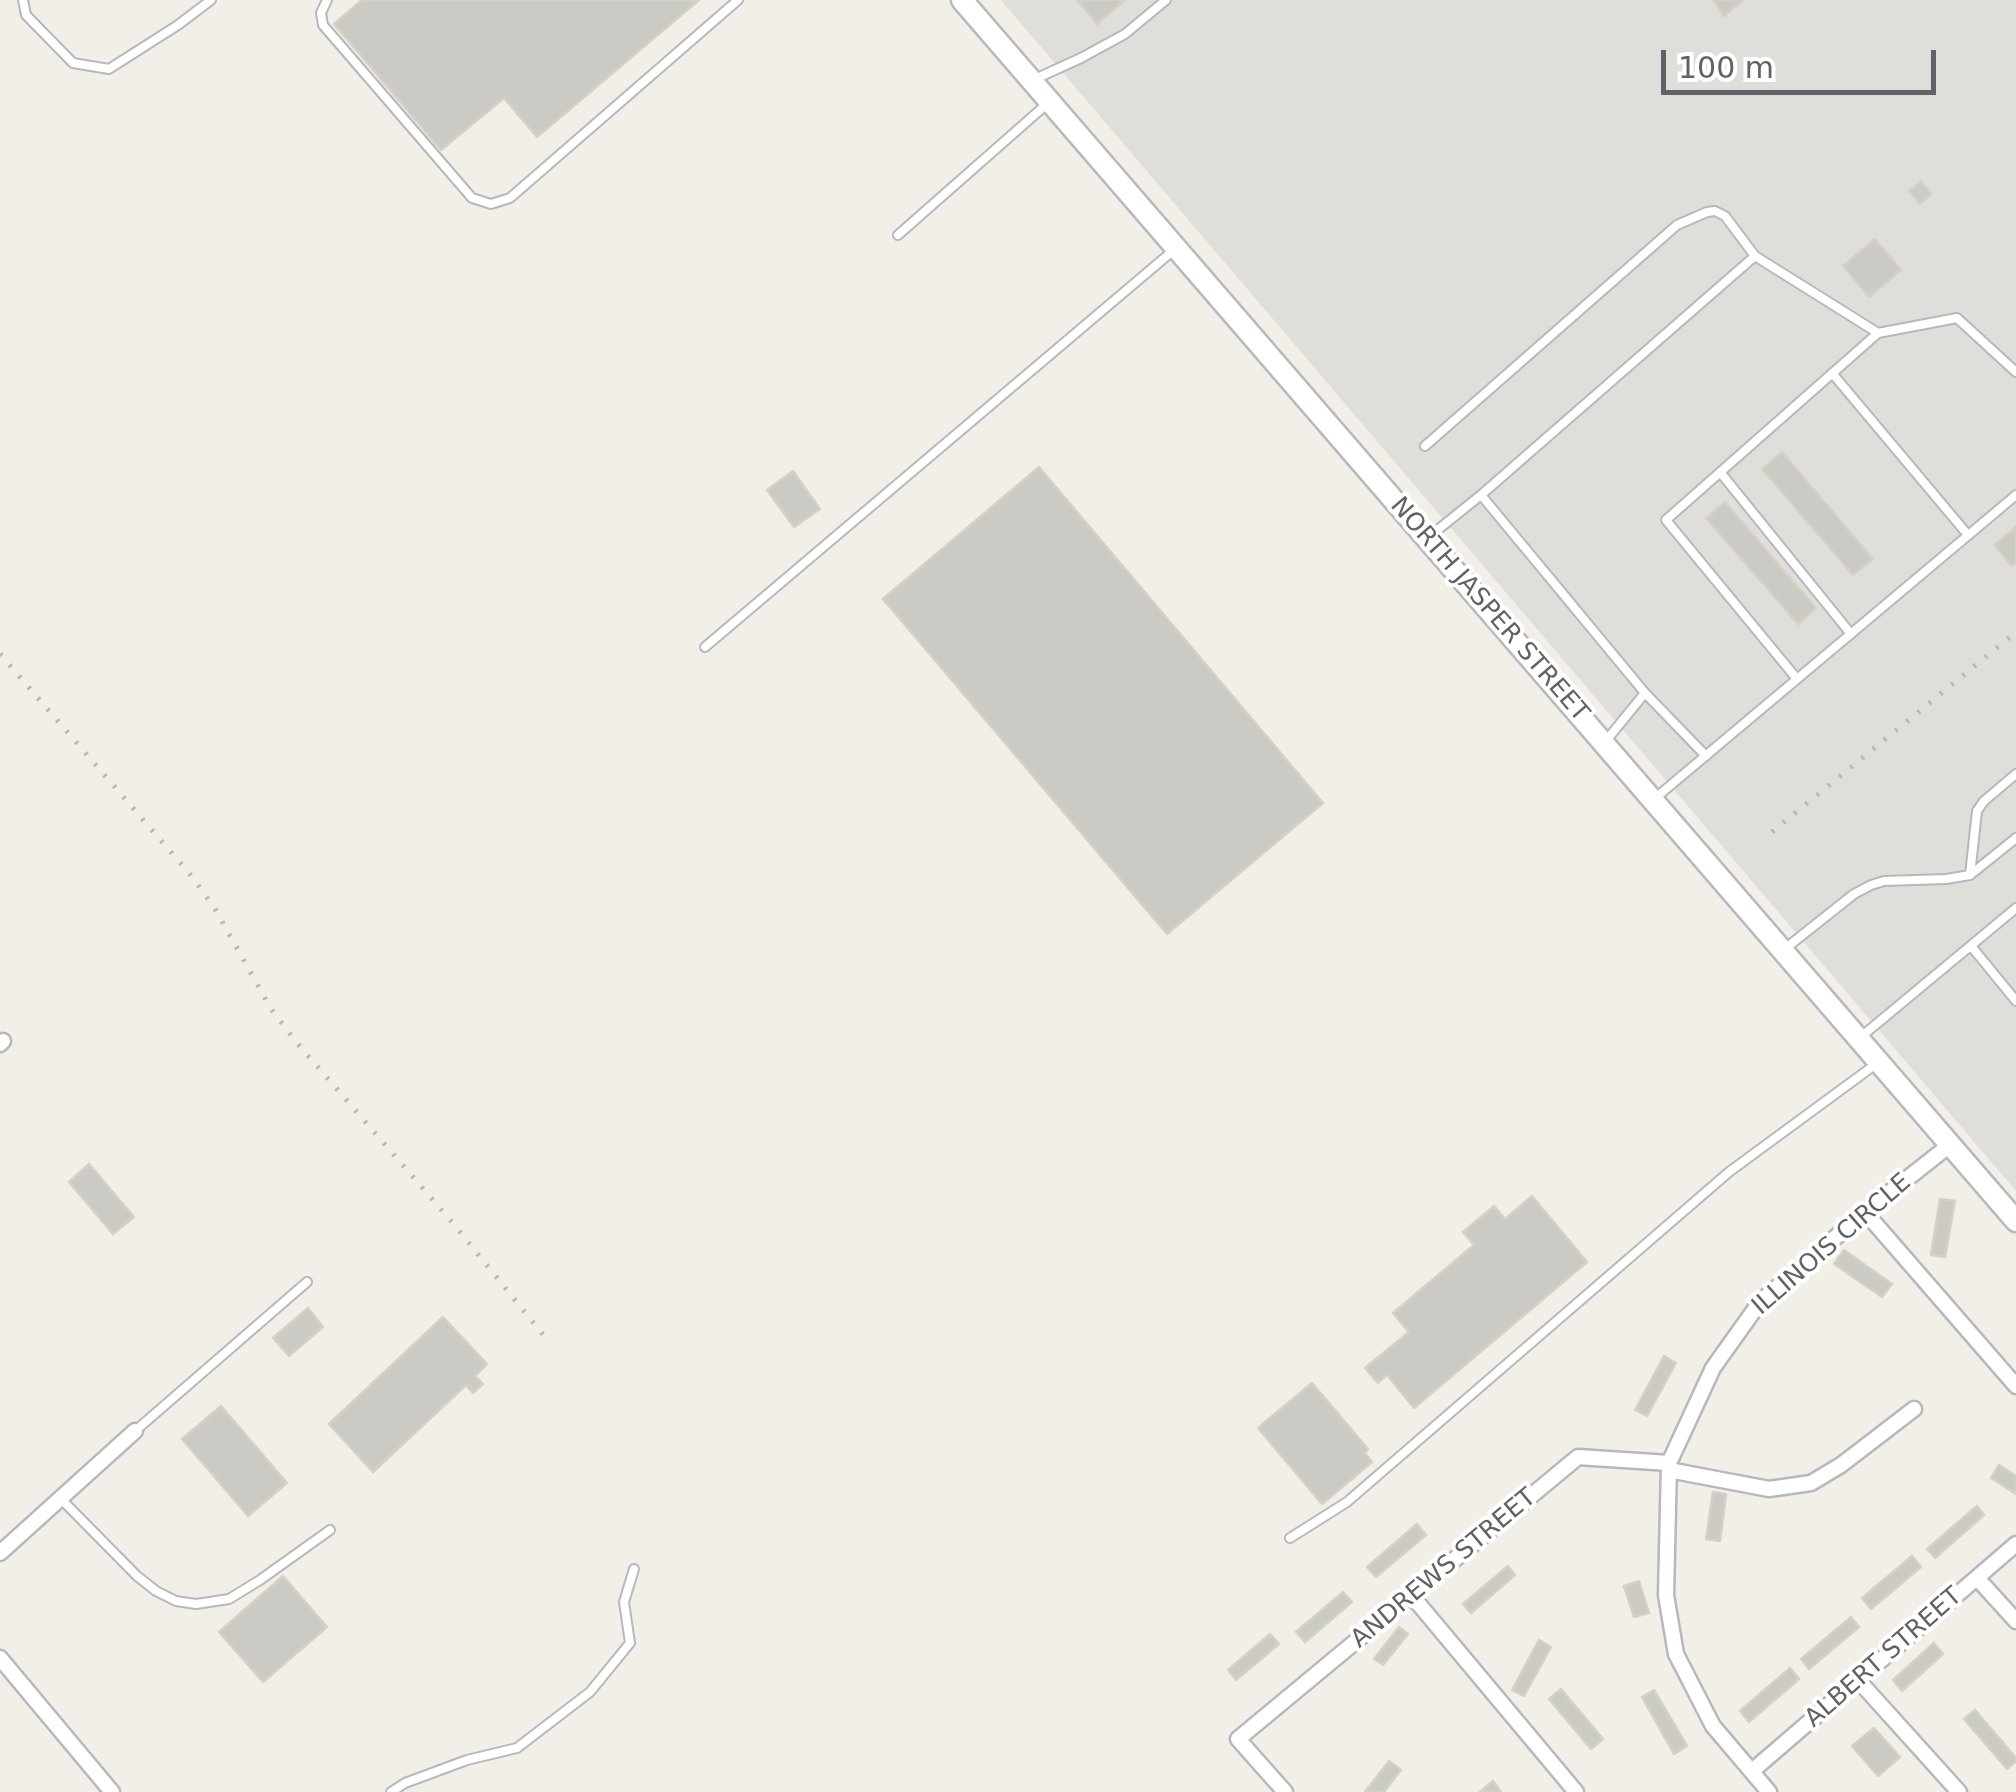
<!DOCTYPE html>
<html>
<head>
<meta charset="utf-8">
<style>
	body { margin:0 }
	#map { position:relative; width:2016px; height:1792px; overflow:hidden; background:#f1efe8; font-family:"DejaVu Sans",sans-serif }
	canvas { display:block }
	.scale { position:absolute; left:1661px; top:50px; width:275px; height:45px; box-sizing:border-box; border:5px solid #5f6368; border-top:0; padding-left:12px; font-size:30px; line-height:35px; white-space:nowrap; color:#5f6368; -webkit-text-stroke:8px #fff; paint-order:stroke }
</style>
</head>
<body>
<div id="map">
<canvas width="2016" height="1792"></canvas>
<div class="scale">100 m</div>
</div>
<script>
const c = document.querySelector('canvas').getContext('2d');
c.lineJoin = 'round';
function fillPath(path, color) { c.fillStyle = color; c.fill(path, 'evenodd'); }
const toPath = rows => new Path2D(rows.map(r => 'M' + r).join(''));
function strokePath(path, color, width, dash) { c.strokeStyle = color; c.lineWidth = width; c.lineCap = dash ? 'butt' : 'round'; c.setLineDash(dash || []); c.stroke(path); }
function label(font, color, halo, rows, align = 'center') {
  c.font = font + ' "DejaVu Sans",sans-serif'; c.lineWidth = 8; c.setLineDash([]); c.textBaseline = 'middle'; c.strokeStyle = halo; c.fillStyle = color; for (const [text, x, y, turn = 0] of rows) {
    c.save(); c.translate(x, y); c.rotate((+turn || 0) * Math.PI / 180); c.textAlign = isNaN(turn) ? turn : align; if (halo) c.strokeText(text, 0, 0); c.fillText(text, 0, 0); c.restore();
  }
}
fillPath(toPath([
	[1001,0,2016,0,2016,1191]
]), '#e0deda');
const building = toPath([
	[362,0,699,0,537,137,504,98,441,150,334,24,362,0],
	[1077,0,1125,0,1097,24,1077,0],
	[1713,0,1743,0,1724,16,1713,0],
	[1921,181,1932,194,1920,204,1909,191,1921,181],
	[1875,239,1901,270,1869,297,1843,266,1875,239],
	[1782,452,1873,559,1853,575,1762,469,1782,452],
	[1039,467,1323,803,1167,934,883,599,1039,467],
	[793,471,820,509,794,527,767,490,793,471],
	[1725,502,1816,608,1798,624,1706,518,1725,502],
	[2016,527,2016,563,2012,566,1994,545,2016,527],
	[89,1164,134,1217,113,1234,69,1182,89,1164],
	[1532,1196,1587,1262,1414,1408,1387,1375,1378,1383,1365,1368,1409,1332,1393,1313,1474,1245,1463,1232,1494,1206,1505,1219,1532,1196],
	[1940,1199,1955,1201,1945,1257,1931,1255,1940,1199],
	[1844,1250,1892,1284,1882,1297,1834,1264,1844,1250],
	[308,1308,323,1327,289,1356,273,1338,308,1308],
	[443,1317,487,1364,475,1376,483,1384,473,1393,466,1385,373,1472,329,1424,443,1317],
	[1664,1356,1676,1363,1647,1416,1635,1410,1664,1356],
	[1312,1383,1368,1449,1365,1453,1372,1462,1322,1504,1258,1428,1312,1383],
	[221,1406,287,1483,248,1516,182,1439,221,1406],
	[1999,1465,2016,1476,2016,1494,1991,1478,1999,1465],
	[1713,1492,1726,1494,1720,1541,1706,1539,1713,1492],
	[1977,1506,1984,1515,1935,1558,1927,1549,1977,1506],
	[1417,1524,1426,1535,1376,1577,1367,1567,1417,1524],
	[1912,1556,1921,1567,1871,1609,1862,1598,1912,1556],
	[1508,1566,1515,1575,1471,1613,1463,1604,1508,1566],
	[283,1576,327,1627,263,1682,219,1632,283,1576],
	[1639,1581,1649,1613,1634,1617,1624,1586,1639,1581],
	[1343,1592,1352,1602,1305,1642,1296,1632,1343,1592],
	[1851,1617,1859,1627,1809,1669,1801,1659,1851,1617],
	[1399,1627,1408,1634,1383,1665,1374,1659,1399,1627],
	[1270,1634,1279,1644,1236,1680,1228,1670,1270,1634],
	[1539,1640,1551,1647,1524,1696,1512,1690,1539,1640],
	[1934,1643,1943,1654,1902,1691,1893,1680,1934,1643],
	[1790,1668,1799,1679,1749,1722,1740,1711,1790,1668],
	[1561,1689,1603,1739,1591,1749,1549,1699,1561,1689],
	[1654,1690,1687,1746,1674,1754,1642,1697,1654,1690],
	[1975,1710,2016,1758,2016,1761,2007,1769,1964,1719,1975,1710],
	[1874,1728,1900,1757,1878,1776,1852,1746,1874,1728],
	[1389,1761,1401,1770,1384,1792,1365,1792,1389,1761],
	[1493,1781,1501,1792,1480,1792,1493,1781]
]);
fillPath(building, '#cccac5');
strokePath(building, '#d6d1c6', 2.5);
const lane = toPath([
	[23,0,26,15,73,63,109,69,178,25,211,0],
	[327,0,321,13,323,25,472,198,491,204,510,198,738,0],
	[1035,79,1081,58,1125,34,1166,0],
	[898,235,1048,103],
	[1832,373,1968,535],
	[1425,446,1677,225,1707,212,1715,211,1725,216,1755,256],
	[1720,472,1851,634],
	[1481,495,1645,693,1605,742],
	[1430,536,1481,495,1755,256,1878,333,1957,318,2016,372],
	[705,647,1175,249],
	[1797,679,1666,520,1878,333],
	[1645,693,1706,756],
	[1653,800,2016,495],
	[1970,875,1977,811,1984,801,2016,774],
	[1971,946,2016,1001],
	[1786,948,1854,894,1871,885,1884,881,1946,879,1970,875,2016,838],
	[1862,1036,2016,908],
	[135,1431,307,1282],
	[61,1499,137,1576,156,1591,176,1601,196,1604,229,1599,260,1580,330,1530],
	[1290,1538,1347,1502,1729,1172,1876,1064],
	[391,1792,405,1783,467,1760,517,1748,590,1692,630,1643,624,1602,634,1569]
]);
const street = toPath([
	[0,1044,3,1041],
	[1865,1212,2016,1386],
	[1669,1470,1769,1489,1811,1483,1841,1465,1914,1409],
	[0,1553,135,1431],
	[1977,1578,2016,1621],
	[1412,1596,1576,1792],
	[0,1658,112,1792],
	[1858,1680,1959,1792],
	[1752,1771,2016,1544],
	[1285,1792,1238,1739,1578,1457,1669,1463],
	[1769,1792,1713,1726,1676,1654,1666,1595,1669,1463,1713,1368,1760,1302,1865,1212,1951,1144]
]);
const secondary = toPath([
	[962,0,2016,1221]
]);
strokePath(lane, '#b5b8bc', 12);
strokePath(street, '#b5b8bc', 19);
strokePath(secondary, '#b6babf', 25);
strokePath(lane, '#fff', 8);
strokePath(street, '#fff', 14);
strokePath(secondary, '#fff', 20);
strokePath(toPath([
	[0,654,189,873,214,907,271,1009,297,1043,452,1222,549,1342],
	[1772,832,2016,632]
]), '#b6b7b8', 5, [2.5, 12]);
label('25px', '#5f6368', '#fff', [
	["NORTH JASPER STREET",1489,610,49],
	["ILLINOIS CIRCLE",1832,1245,-41],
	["ANDREWS STREET",1444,1569,-40],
	["ALBERT STREET",1884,1658,-41]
]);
</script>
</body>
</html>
